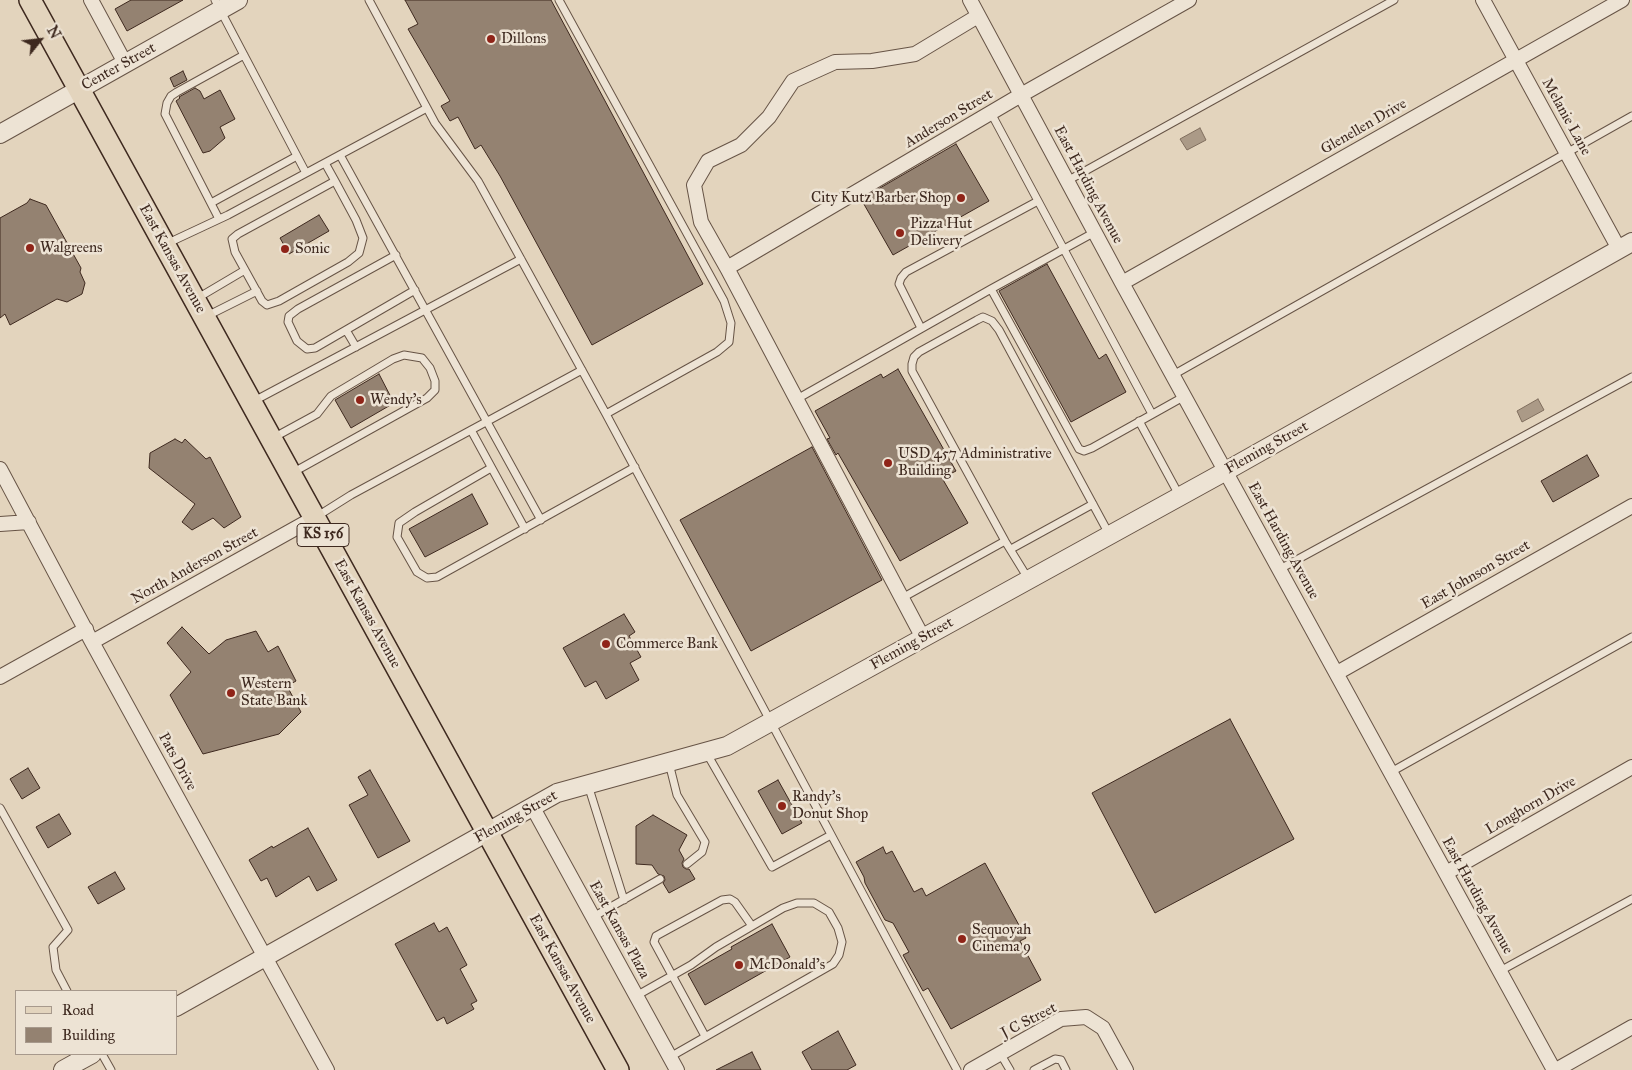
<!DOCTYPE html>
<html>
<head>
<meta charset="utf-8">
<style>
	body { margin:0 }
	#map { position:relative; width:1632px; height:1070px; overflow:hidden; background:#e3d4bd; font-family:"IM FELL Great Primer",serif }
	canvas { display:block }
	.legend { position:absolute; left:15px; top:990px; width:162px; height:65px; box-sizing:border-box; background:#ede3d4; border:1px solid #a7998c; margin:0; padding:6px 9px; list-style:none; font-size:15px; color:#3e291f }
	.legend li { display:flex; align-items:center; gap:10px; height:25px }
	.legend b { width:25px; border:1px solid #a7998c }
	.north { position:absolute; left:15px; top:15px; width:50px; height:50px; -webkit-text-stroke:4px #ede3d4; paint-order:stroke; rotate:61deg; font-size:14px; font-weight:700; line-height:20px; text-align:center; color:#3e291f }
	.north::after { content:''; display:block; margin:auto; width:18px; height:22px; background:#3e291f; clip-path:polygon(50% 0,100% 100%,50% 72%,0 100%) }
</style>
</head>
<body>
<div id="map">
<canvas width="1632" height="1070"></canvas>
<ul class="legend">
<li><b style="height:6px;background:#e3d4bd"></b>Road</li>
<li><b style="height:14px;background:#948271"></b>Building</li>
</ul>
<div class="north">N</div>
</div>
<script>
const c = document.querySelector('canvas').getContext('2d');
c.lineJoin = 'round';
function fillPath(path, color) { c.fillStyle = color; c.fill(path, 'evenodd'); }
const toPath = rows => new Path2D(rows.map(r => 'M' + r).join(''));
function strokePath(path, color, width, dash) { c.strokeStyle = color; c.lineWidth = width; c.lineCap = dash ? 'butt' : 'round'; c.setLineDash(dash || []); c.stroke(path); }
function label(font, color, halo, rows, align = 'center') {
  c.font = font + ' "IM FELL Great Primer",serif'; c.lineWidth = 5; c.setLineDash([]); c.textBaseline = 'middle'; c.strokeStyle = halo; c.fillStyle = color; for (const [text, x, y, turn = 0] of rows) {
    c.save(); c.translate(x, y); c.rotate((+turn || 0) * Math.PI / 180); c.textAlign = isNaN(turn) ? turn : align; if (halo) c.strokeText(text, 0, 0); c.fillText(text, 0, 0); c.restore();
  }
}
const water = toPath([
	[1200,128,1206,140,1187,150,1180,139,1200,128],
	[1538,399,1544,410,1522,422,1517,411,1538,399]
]);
fillPath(water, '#ab9a87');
strokePath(water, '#7f6d5d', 1);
const building = toPath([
	[131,0,183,0,127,31,115,9,131,0],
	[405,0,551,0,703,284,592,345,500,176,481,145,475,149,458,117,450,121,441,106,450,101,408,29,418,24,405,0],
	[183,71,187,80,174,87,170,78,183,71],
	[195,88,200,91,204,99,220,90,235,119,220,127,225,138,210,151,203,153,176,101,180,98,179,97,195,88],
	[956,144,989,201,893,255,861,199,956,144],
	[30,199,46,205,81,268,80,272,85,283,82,294,67,302,57,299,10,325,5,314,0,318,0,218,27,203,30,199],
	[319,215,329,231,289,254,280,238,319,215],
	[1047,264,1099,359,1106,354,1126,392,1071,422,999,291,1047,264],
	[898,369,956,471,942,478,968,523,900,561,838,453,836,455,827,439,830,438,815,411,881,374,883,378,898,369],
	[379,374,394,403,351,428,335,400,379,374],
	[175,439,182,443,185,439,206,459,210,457,241,517,224,528,213,518,192,530,182,522,195,504,149,468,150,453,175,439],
	[812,447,882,580,751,651,680,520,812,447],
	[1587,455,1599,476,1553,502,1541,481,1587,455],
	[472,494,488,524,425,557,409,529,472,494],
	[624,614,635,632,629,636,641,657,630,663,639,680,606,699,596,681,585,687,563,648,624,614],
	[182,627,209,654,226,640,256,631,268,652,278,646,296,681,287,686,301,712,279,734,203,754,170,695,191,672,167,643,182,627],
	[1230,719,1294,839,1155,913,1092,793,1230,719],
	[28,768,40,788,22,799,10,779,28,768],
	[370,770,410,841,378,858,349,805,368,795,358,777,370,770],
	[778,780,802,823,782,834,758,791,778,780],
	[59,814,71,834,48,848,36,827,59,814],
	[653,815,687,835,679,850,684,859,682,863,683,867,686,869,689,869,695,879,669,893,663,883,665,880,664,876,658,874,652,865,636,864,636,826,653,815],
	[308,828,337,880,317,891,309,876,276,897,267,878,261,881,249,860,272,846,273,848,308,828],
	[883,847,886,854,892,851,914,892,922,888,926,896,985,863,1026,938,1020,941,1041,980,951,1029,928,988,923,991,903,955,909,952,893,923,885,920,865,883,864,877,856,862,883,847],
	[115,872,125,889,98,904,88,887,115,872],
	[434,923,439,932,447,927,467,965,460,969,477,1001,471,1004,474,1009,447,1024,444,1017,437,1021,395,944,434,923],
	[772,924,790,957,705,1005,688,974,732,949,731,947,772,924],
	[838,1031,856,1065,847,1070,812,1070,802,1052,838,1031],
	[752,1052,761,1070,716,1070,752,1052]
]);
fillPath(building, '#948271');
strokePath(building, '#3e291f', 1);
const service = toPath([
	[215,0,306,173],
	[369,0,435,123,478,181,606,414,957,1070],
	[559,0,724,301,731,323,729,342,717,352,606,414],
	[991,113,1152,414],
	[340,155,541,520],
	[325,163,335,181,356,220,363,238,359,253,348,262,279,301,267,305,262,301,235,252,232,239,238,234,335,181],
	[1067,181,1394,0],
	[211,203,297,156],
	[219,219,165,114,167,103,171,96,177,92,244,55],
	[166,244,228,215,427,108],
	[396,255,298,309,289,316,288,322,297,341,307,349,315,348,415,290],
	[991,289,1079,449,1084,451,1092,448,1185,396],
	[196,299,245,270],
	[207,316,257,291],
	[921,328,899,284,901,278,906,272,1038,201],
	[346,330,356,347],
	[1173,375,1632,116],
	[797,399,991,289,1095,232],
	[254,401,521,259],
	[1139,421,1179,495],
	[471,430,525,529],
	[273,438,317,414,331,396,393,359,404,355,422,358,430,368,435,381,435,390,427,398,292,473],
	[491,468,415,512,399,523,397,537,417,572,427,578,437,577,635,467],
	[316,517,351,495,582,370],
	[1011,549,1093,504],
	[1280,569,1632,377],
	[1029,580,1005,541,912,371,912,364,914,357,919,352,977,320,983,317,992,321,999,330,1109,534],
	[902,598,1005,541],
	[706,752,772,867,831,835],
	[669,763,677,795,705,842,702,852,687,864],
	[1391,772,1632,637],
	[588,785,624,900],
	[0,808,68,930,53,947,56,970,67,991],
	[593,917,660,879],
	[1500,971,1632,899],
	[636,996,691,965,716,947,783,908,797,903,814,903,829,912,838,928,842,942,839,955,833,964,670,1057],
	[705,1036,654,942,656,936,722,900,730,899,735,902,752,926],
	[1000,1053,1010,1070],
	[102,1054,111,1070],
	[1034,1070,1055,1059,1061,1060,1066,1070]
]);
const minor = toPath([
	[91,0,125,63],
	[970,0,1122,283,1554,1070],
	[1483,0,1619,249],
	[727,268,1021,95,1189,0],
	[1122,283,1622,0],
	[0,469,92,642,327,1070],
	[0,524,29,522],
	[923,638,727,268,701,222,694,185,708,161,741,145,769,117,793,81,835,62,872,61,915,54,978,16],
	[92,642,314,518],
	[1337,673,1632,506],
	[0,677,86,629],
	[532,806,677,1070],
	[1446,873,1632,767],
	[971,1070,1061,1019,1086,1017,1103,1028,1126,1070],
	[1556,1070,1632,1027]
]);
const tertiary = toPath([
	[0,134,238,0],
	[176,1007,557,793,727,746,1226,471,1632,242],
	[63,1070,92,1054]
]);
const primary = toPath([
	[30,0,618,1070]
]);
strokePath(service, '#675446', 9);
strokePath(minor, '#675446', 16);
strokePath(tertiary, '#675446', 20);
strokePath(primary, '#3e291f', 24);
strokePath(service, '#ede3d4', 7);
strokePath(minor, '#ede3d4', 14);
strokePath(tertiary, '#ede3d4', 18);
strokePath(primary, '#e3d4bd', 21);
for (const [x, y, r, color] of [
	[491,39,5,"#8f2418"],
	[961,198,5,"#8f2418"],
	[900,233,5,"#8f2418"],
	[30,248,5,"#8f2418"],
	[285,249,5,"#8f2418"],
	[360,400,5,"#8f2418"],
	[888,463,5,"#8f2418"],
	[606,644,5,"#8f2418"],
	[231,693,5,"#8f2418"],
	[782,806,5,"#8f2418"],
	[962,939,5,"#8f2418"],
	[739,965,5,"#8f2418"]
]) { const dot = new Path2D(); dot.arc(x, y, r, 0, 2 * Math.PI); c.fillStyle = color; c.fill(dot); strokePath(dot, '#ede3d4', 2); }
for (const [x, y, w] of [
	[323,535,52]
]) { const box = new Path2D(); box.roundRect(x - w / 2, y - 11.5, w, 23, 4); c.fillStyle = '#ede3d4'; c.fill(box); strokePath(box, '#3e291f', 1); }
label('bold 14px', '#3e291f', null, [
	["KS 156",323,535]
]);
label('15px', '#3e291f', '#ede3d4', [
	["Dillons",501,39],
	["City Kutz Barber Shop",951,198,"right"],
	["Pizza Hut",910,224],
	["Delivery",910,241],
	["Walgreens",40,248],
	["Sonic",295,249],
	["Wendy's",370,400],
	["USD 457 Administrative",898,454],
	["Building",898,471],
	["Commerce Bank",616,644],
	["Western",241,684],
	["State Bank",241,701],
	["Randy's",792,797],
	["Donut Shop",792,814],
	["Sequoyah",972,930],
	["Cinema 9",972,947],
	["McDonald's",749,965]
], 'left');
label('15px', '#3e291f', '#ede3d4', [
	["Center Street",119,67,-29],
	["Melanie Lane",1566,117,61],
	["Anderson Street",949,119,-31],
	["Glenellen Drive",1364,127,-30],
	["East Harding Avenue",1088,185,62],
	["East Kansas Avenue",172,259,61],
	["Fleming Street",1267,448,-29],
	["East Harding Avenue",1283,541,61],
	["North Anderson Street",195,566,-29],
	["East Johnson Street",1476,575,-30],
	["East Kansas Avenue",367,614,61],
	["Fleming Street",912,644,-29],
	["Pats Drive",177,762,61],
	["Longhorn Drive",1531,806,-30],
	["Fleming Street",516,817,-29],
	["East Harding Avenue",1477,896,61],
	["East Kansas Plaza",619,930,61],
	["East Kansas Avenue",562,969,61],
	["J C Street",1029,1021,-27]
]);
</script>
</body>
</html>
